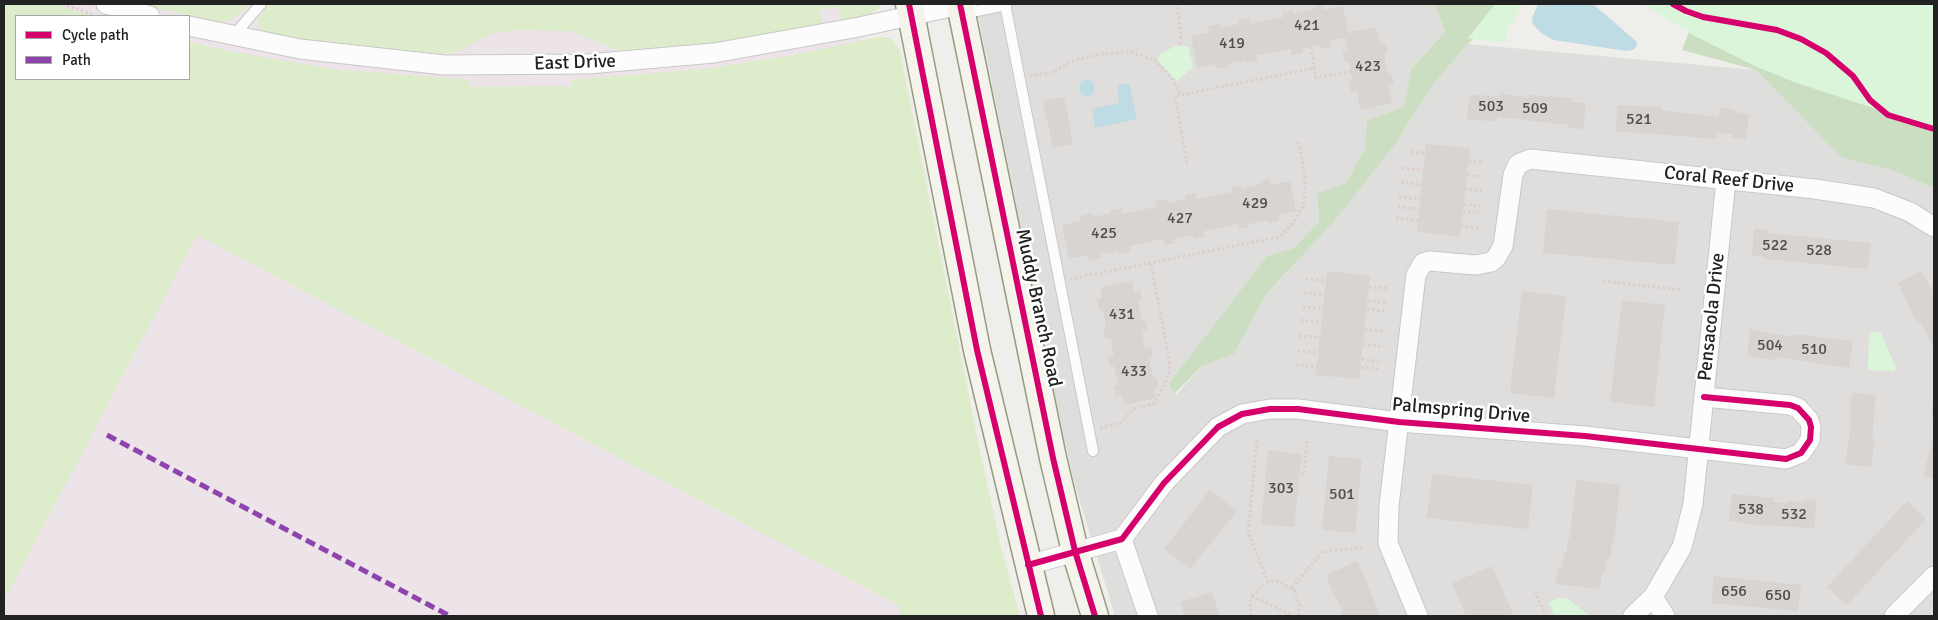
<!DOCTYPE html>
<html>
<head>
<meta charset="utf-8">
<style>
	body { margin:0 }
	#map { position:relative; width:1938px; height:620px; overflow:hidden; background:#f0eeeb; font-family:Signika,sans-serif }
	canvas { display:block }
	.frame { position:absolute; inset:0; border:5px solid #222; pointer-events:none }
	.legend { position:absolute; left:15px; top:15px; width:175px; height:65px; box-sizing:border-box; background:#fff; border:1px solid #a7a7a7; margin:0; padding:6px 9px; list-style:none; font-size:15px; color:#222 }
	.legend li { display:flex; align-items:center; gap:10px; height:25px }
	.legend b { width:25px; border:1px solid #a7a7a7 }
</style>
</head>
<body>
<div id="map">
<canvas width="1938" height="620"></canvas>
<div class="frame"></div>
<ul class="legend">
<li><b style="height:6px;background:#d6006c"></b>Cycle path</li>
<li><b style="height:6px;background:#8e44ad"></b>Path</li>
</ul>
</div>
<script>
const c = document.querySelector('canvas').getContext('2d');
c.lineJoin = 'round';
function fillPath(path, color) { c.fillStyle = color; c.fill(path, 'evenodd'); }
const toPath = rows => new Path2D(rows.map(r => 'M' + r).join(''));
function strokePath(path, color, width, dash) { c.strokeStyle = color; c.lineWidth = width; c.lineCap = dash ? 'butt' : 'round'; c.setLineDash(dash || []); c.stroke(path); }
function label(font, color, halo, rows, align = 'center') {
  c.font = font + ' Signika,sans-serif'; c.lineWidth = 5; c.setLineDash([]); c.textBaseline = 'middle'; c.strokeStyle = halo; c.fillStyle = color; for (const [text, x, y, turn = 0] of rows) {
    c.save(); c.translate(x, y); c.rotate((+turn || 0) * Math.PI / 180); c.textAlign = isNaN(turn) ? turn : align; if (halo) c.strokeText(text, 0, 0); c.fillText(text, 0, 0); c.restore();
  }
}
fillPath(toPath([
	[976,4,1435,4,1445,32,1411,69,1404,107,1367,120,1365,148,1346,183,1317,193,1319,221,1294,248,1267,256,1169,383,1176,395,1202,366,1234,354,1266,294,1332,224,1394,146,1431,87,1468,44,1756,70,1842,158,1892,170,1934,188,1934,616,1115,616,1074,482,1044,345]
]), '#dfdedc');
fillPath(toPath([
	[4,4,854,4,985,616,4,616],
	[16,16,189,16,189,79,16,79]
]), '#ede4e9');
fillPath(toPath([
	[4,4,55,4,93,16,16,16,16,79,189,79,189,42,234,52,333,69,470,80,470,87,572,86,572,80,703,69,789,56,878,37,890,38,899,47,901,56,979,446,1000,543,1020,616,902,616,898,605,197,235,4,601],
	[137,4,250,4,234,18,221,23],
	[267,4,877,4,880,8,867,16,841,21,838,7,820,10,823,25,696,46,628,52,615,49,569,31,514,30,489,35,457,52,438,54,340,45,264,33,259,29,257,22]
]), '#ddeccb');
fillPath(toPath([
	[1435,4,1510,4,1468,44,1431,87,1394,146,1332,224,1266,294,1234,354,1202,366,1174,394,1169,383,1267,256,1294,248,1319,221,1317,193,1346,183,1365,148,1367,120,1404,107,1411,69,1445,32],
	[1934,4,1934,188,1892,170,1842,158,1756,70,1682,50,1692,24]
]), '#cbdec1');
fillPath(toPath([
	[1495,4,1523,4,1508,29,1505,43,1468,38],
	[1643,4,1934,4,1934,128,1794,82,1757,67,1693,35],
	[1176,46,1189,47,1193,67,1177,81,1157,60,1161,53],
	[1872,332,1881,333,1896,368,1894,371,1868,370,1869,334],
	[1558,598,1566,598,1590,616,1554,616,1549,603]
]), '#daf5da');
fillPath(toPath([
	[1538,4,1593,4,1636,41,1637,46,1633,50,1626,51,1554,40,1541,33,1533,24,1532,18],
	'1079 88a8 8 0 1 1 16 0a8 8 0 1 1-16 0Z',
	[1129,83,1137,119,1095,128,1092,109,1119,103,1117,85]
]), '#bfdbe3');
fillPath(toPath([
	[1322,4,1324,10,1343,6,1348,32,1376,27,1380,45,1386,43,1387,53,1384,54,1388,74,1391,73,1394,84,1388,85,1392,103,1360,110,1357,91,1351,92,1349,81,1352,80,1349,62,1345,63,1342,51,1348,50,1345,37,1330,41,1331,47,1321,49,1321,45,1302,48,1303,52,1292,55,1290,49,1256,55,1258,61,1246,63,1246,60,1227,64,1228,67,1216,69,1216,64,1197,68,1191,36,1209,32,1208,26,1219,24,1220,28,1239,24,1238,20,1249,18,1250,24,1284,17,1282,12,1293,10,1294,14,1314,9,1313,6],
	[1500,93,1529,98,1529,95,1572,98,1572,102,1586,103,1583,129,1569,128,1569,125,1498,117,1497,121,1467,120,1470,95,1500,96],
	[1064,97,1073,144,1053,148,1043,101],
	[1618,105,1662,107,1662,110,1676,112,1719,117,1720,108,1735,110,1735,112,1749,114,1746,140,1732,138,1732,134,1717,133,1717,139,1615,131],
	[1426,144,1470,148,1460,237,1417,232],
	[1270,179,1271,185,1290,181,1296,211,1278,215,1279,221,1269,223,1268,220,1249,224,1249,227,1239,229,1238,224,1204,231,1205,237,1194,239,1193,235,1174,239,1175,243,1164,245,1163,239,1129,246,1130,252,1119,254,1118,251,1100,254,1101,258,1089,261,1088,255,1069,259,1062,225,1081,221,1080,216,1092,213,1093,217,1111,213,1110,210,1122,208,1123,214,1156,207,1155,201,1167,199,1168,203,1186,199,1185,195,1196,193,1197,199,1232,192,1231,187,1241,185,1241,189,1261,184,1261,181],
	[1547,209,1679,222,1675,265,1543,253],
	[1754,229,1769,230,1768,233,1871,243,1868,269,1765,259,1766,257,1752,256],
	[1921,270,1934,294,1934,348,1920,322,1917,323,1898,283],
	[1327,271,1370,276,1359,379,1316,375],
	[1132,281,1134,292,1140,290,1142,300,1138,301,1142,321,1145,321,1147,330,1142,331,1145,349,1151,348,1153,357,1149,358,1153,379,1157,378,1159,387,1154,389,1156,398,1124,405,1122,395,1116,397,1114,386,1118,385,1114,366,1110,366,1108,356,1114,355,1112,347,1111,338,1105,339,1103,329,1106,328,1103,309,1099,310,1097,299,1102,298,1100,288],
	[1522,291,1566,296,1554,398,1510,393],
	[1622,300,1665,305,1654,407,1610,402],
	[1750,329,1793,337,1793,334,1853,341,1849,368,1775,357,1775,360,1747,356],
	[1852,393,1876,395,1872,438,1875,439,1871,467,1845,464,1851,422,1849,422],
	[1933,402,1934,402,1934,418,1931,417],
	[1933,438,1934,439,1934,478,1923,476],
	[1268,450,1302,454,1294,527,1261,524],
	[1329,456,1362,459,1355,533,1322,530],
	[1432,474,1533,485,1528,529,1427,518],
	[1576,480,1620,485,1614,543,1612,543,1610,558,1607,558,1605,573,1602,573,1600,589,1556,584,1558,568,1562,569,1564,553,1566,553,1568,538,1570,538],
	[1210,490,1237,511,1190,569,1164,549],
	[1732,494,1774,498,1774,502,1788,503,1788,501,1803,502,1803,500,1817,501,1814,528,1757,525,1729,521],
	[1907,501,1926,519,1847,605,1827,587],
	[1357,561,1366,580,1380,616,1343,616,1341,612,1343,611,1333,593,1326,575],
	[1492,566,1514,616,1466,616,1452,583],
	[1714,576,1801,585,1798,611,1711,603],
	[1212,592,1220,616,1184,616,1180,602]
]), '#d7d4d2');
const lane = toPath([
	[1005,4,1093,451],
	[962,5,977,11,1006,5],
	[233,36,261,4]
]);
const street = toPath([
	[106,4,150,16],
	[189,26,300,49,444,65,588,64,714,53,859,27,960,5],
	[1122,539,1148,616],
	[1028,565,1122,539,1164,483,1218,427,1242,414,1270,409,1298,409,1399,422,1585,436,1786,459,1801,453,1810,440,1811,427,1809,420,1798,408,1790,405,1704,397],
	[1653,597,1665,616],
	[1418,616,1388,543,1389,506,1416,275,1423,263,1429,261,1476,265,1491,262,1496,258,1503,246,1513,175,1518,164,1530,159,1815,189,1874,198,1910,212,1934,227],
	[1633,616,1653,597,1682,547,1693,504,1726,180],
	[1894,616,1934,576]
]);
const secondary = toPath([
	[909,4,977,350,1041,616],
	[960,4,1053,458,1075,551,1095,616]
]);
strokePath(lane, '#c9c8c7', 12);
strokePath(street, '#c9c8c7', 21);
strokePath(secondary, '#999a82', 29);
strokePath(toPath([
	[62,4,92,14],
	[1184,5,1192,4],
	[1177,7,1181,30,1180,46],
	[1311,47,1316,78,1351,71],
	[1030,76,1053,72,1073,61,1102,54,1130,52,1155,60,1172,78,1181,95],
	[1411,152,1425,153],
	[1469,161,1484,162],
	[1187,163,1175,96,1315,68],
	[1402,168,1423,170],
	[1467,175,1483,177],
	[1401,182,1422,185],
	[1465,189,1482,191],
	[1399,197,1420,199],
	[1464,204,1480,206],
	[1398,207,1419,209],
	[1463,211,1479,213],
	[1396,218,1418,221],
	[1461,226,1478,228],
	[1070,279,1279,237,1293,223,1304,204,1305,176,1298,140],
	[1306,279,1326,281],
	[1603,281,1682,290],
	[1369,287,1387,288],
	[1304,293,1324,295],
	[1368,301,1386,303],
	[1303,307,1323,309],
	[1367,309,1385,311],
	[1301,320,1322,322],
	[1365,330,1383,331],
	[1299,336,1320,337],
	[1363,344,1381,347],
	[1298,351,1318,353],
	[1362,359,1379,362],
	[1296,365,1317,367],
	[1361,367,1379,369],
	[1100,428,1122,422,1134,409,1155,403,1169,374,1170,364,1151,264],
	[1257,440,1248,532,1268,582],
	[1301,475,1304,475,1307,441],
	[1292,588,1322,552,1364,547],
	[1535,591,1546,616],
	[1252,596,1293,616],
	[1252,616,1250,604,1252,596,1264,584,1271,581,1280,582,1294,590,1300,605,1298,616]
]), '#dccecd', 3, [2.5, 2.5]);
strokePath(lane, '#fdfcfc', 10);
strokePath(street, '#fdfcfc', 19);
strokePath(secondary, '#f4f4ed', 26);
strokePath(toPath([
	[107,435,450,616]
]), '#8e44ad', 5, [10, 5]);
strokePath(toPath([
	[909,4,977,350,1041,616],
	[960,4,1053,458,1075,551,1095,616],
	[1673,4,1686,11,1703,17,1777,30,1801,39,1826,53,1853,76,1870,100,1888,115,1934,129],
	[1028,565,1122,539,1164,483,1218,427,1242,414,1270,409,1298,409,1399,422,1585,436,1786,459,1801,453,1810,440,1811,427,1809,420,1798,408,1790,405,1704,397]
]), '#d6006c', 6);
label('16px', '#4f4e4e', null, [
	["421",1307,26],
	["419",1232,44],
	["423",1368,67],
	["503",1491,107],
	["509",1535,109],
	["521",1639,120],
	["429",1255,204],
	["427",1180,219],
	["425",1104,234],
	["522",1775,246],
	["528",1819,251],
	["431",1122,315],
	["504",1770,346],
	["510",1814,350],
	["433",1134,372],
	["303",1281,489],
	["501",1342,495],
	["538",1751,510],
	["532",1794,515],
	["656",1734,592],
	["650",1778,596]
]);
label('19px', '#222', '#fff', [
	["East Drive",575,63,-2],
	["Coral Reef Drive",1729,180,6],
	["Muddy Branch Road",1038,308,78],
	["Pensacola Drive",1712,317,-84],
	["Palmspring Drive",1461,411,5]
]);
</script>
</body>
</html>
